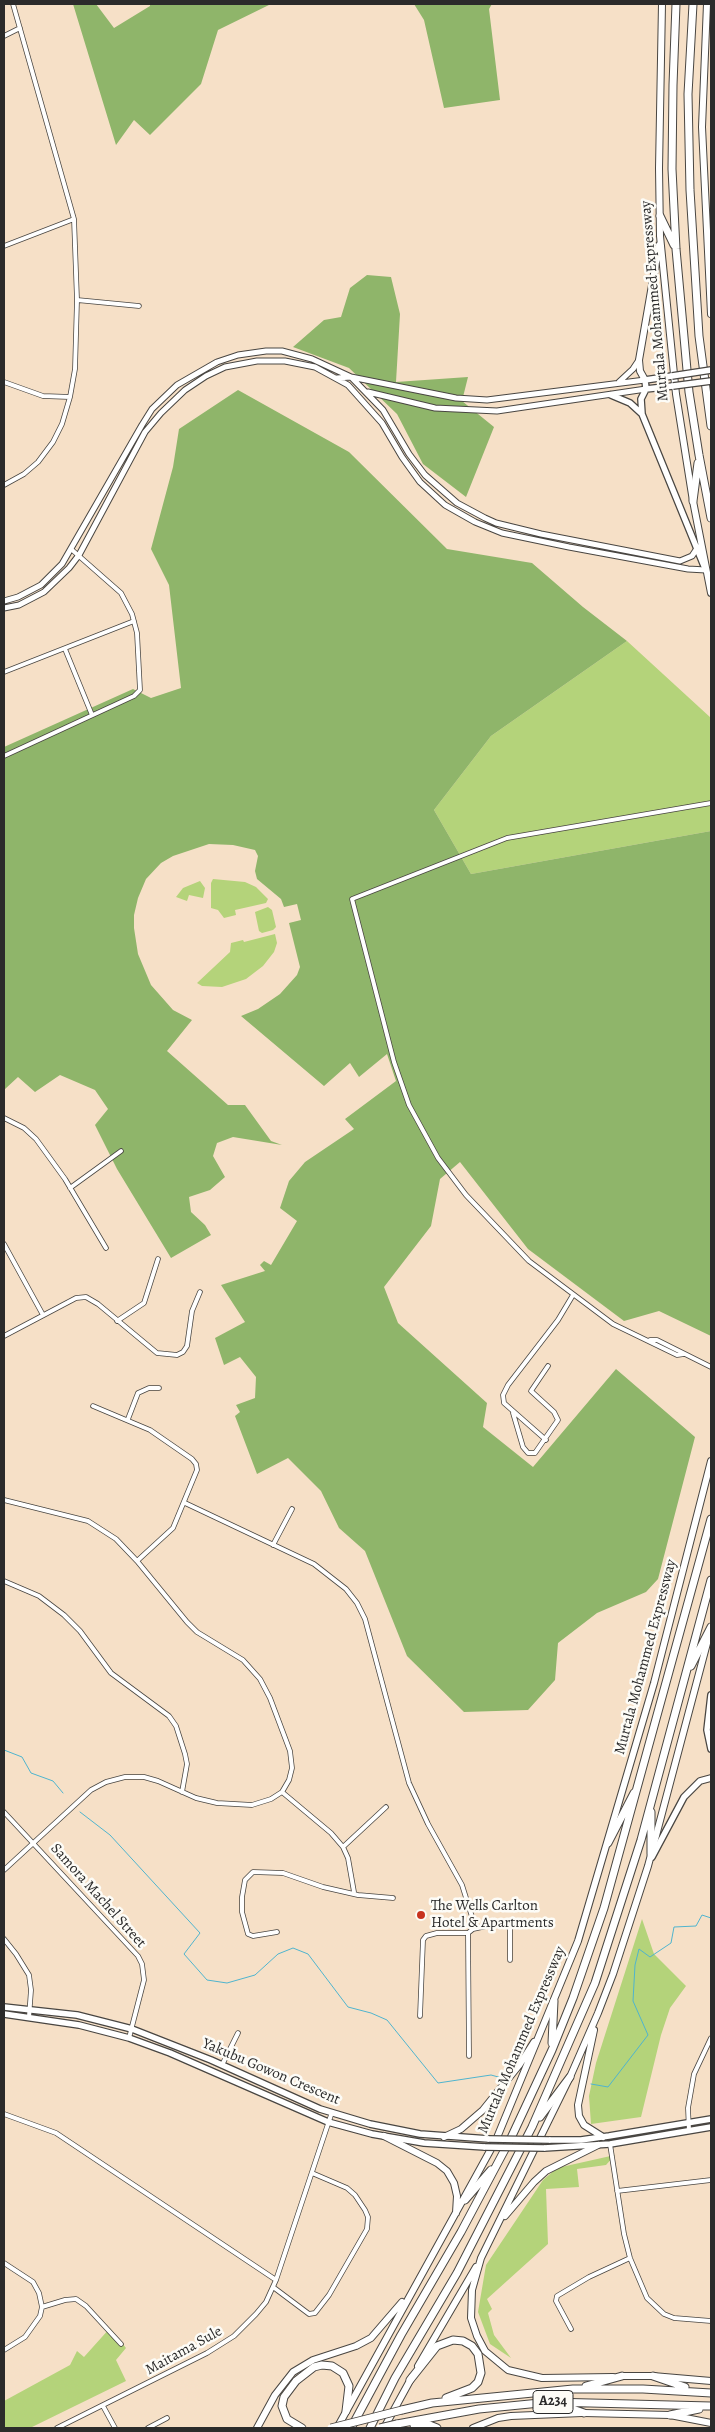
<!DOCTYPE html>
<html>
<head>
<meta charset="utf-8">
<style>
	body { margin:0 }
	#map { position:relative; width:715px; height:2432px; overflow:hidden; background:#f6e0c7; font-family:Alegreya,serif }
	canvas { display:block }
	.frame { position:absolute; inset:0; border:5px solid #2b2b2b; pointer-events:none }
</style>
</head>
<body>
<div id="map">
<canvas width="715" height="2432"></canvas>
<div class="frame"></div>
</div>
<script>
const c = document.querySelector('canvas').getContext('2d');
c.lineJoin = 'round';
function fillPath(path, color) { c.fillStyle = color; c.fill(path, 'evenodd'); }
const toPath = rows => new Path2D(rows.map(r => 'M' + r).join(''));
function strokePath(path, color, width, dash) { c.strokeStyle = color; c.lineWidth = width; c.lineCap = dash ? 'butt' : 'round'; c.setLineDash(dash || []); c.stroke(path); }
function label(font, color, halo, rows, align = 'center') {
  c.font = font + ' Alegreya,serif'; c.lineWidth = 5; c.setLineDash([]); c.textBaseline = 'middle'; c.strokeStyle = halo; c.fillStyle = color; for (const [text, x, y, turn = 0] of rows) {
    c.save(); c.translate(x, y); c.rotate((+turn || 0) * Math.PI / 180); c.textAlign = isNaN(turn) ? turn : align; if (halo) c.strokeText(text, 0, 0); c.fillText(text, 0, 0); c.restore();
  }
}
fillPath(toPath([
	[627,641,711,718,711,831,471,874,434,810,491,736],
	[213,879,245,882,256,887,268,899,266,903,235,910,236,915,224,918,218,910,211,908,211,883],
	[200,881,205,888,203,898,189,895,187,901,176,897,183,888],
	[268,907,272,910,276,927,273,930,262,933,259,931,255,912],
	[275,934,277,943,274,952,263,966,246,979,222,987,202,986,197,983,230,952,231,943,243,940,244,942],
	[642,1919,654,1954,686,1986,670,2008,661,2035,641,2117,591,2124,589,2096,596,2063],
	[615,2155,606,2165,577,2169,579,2187,546,2189,548,2244,487,2299,492,2309,488,2313,494,2335,511,2358,490,2344,478,2312,486,2265,543,2180,557,2168],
	[110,2328,126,2348,116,2360,126,2381,30,2428,4,2428,4,2401,70,2365,77,2351,84,2357]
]), '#b4d37a');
fillPath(toPath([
	[73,4,96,4,114,28,150,6,150,4,271,4,218,30,201,84,150,135,134,120,116,145],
	[414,4,492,4,489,9,500,100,444,108,424,20],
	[367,275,391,277,400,314,396,382,468,377,462,401,494,427,466,497,423,464,397,414,349,368,293,347,324,320,341,317,350,288],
	[238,390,349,452,447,549,532,563,583,607,627,641,491,736,434,810,471,874,711,831,711,1336,659,1311,624,1321,528,1249,460,1162,440,1179,431,1226,384,1287,398,1323,487,1403,483,1427,533,1467,616,1369,695,1437,658,1579,646,1592,597,1613,558,1643,555,1680,528,1710,464,1712,407,1656,365,1551,339,1528,321,1491,288,1458,257,1474,235,1416,240,1412,236,1405,255,1398,256,1377,240,1357,224,1365,215,1338,245,1322,221,1285,265,1271,260,1265,264,1261,271,1265,297,1221,280,1208,289,1181,305,1162,354,1129,345,1119,396,1081,387,1054,359,1077,350,1063,324,1086,241,1016,258,1009,280,994,297,975,300,967,289,923,301,920,297,904,284,907,281,899,257,879,255,871,258,856,255,850,233,845,209,844,173,856,161,863,146,879,138,898,134,915,134,928,138,954,151,985,173,1010,192,1020,167,1051,228,1105,245,1105,271,1141,282,1145,233,1137,217,1143,213,1156,225,1177,210,1190,189,1197,191,1212,205,1225,211,1235,171,1258,117,1169,95,1125,108,1109,95,1090,60,1075,35,1092,18,1077,4,1090,4,747,133,689,151,698,181,688,169,585,151,549,173,467,179,429]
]), '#8fb56a');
strokePath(toPath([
	[4,1750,22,1757,31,1773,53,1781,63,1793],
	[80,1812,110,1835,200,1933,184,1954,207,1980,227,1983,255,1975,278,1954,293,1948,308,1954,348,2007,371,2013,387,2020,438,2083,491,2075,502,2078],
	[591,2084,608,2087,648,2035,633,2001,635,1965,639,1949,650,1957,671,1943,674,1927,696,1926,702,1915,711,1918]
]), '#4fb4ce', 1);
const minor = toPath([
	[4,36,20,28],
	[4,246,74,219],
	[77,300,139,306],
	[4,382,43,396,70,397],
	[4,485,24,474,38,462,53,442,62,424,70,397,75,369,77,300,74,219,13,4],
	[65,649,92,715],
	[4,672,134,621],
	[4,756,134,696,140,690,137,633,132,614,121,593,71,549],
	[4,1118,24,1128,36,1139,65,1179,106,1248],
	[70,1188,121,1151],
	[4,1244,43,1315],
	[117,1321,144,1303,158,1259],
	[4,1336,76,1298,86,1297,98,1304,157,1353,177,1355,183,1352,187,1346,192,1311,200,1292],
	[650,1340,657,1340,711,1367],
	[684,1354,677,1355,613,1324,529,1261,466,1195,438,1158,409,1105,394,1062,352,899,507,838,711,803],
	[93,1406,150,1430,192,1459,196,1464,197,1470,173,1528,137,1561],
	[513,1413,523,1447,528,1453,535,1453,558,1420,554,1412,531,1391,548,1366],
	[128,1419,138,1393,149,1388,159,1388],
	[546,1440,504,1403,503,1395,508,1385,558,1320,573,1295],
	[4,1500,88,1521,116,1539,137,1561,187,1622,197,1632,243,1660,260,1679,270,1698,290,1751,292,1768,289,1780,282,1792,271,1799,252,1805,217,1803,196,1798,158,1781,144,1777,125,1777,106,1782,91,1790,4,1870],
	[185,1503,314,1564,346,1589,357,1603,365,1619,409,1783,428,1824,462,1885,473,1920,473,1929],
	[273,1545,292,1509],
	[4,1581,39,1596,64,1615,80,1631,111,1673,169,1716,176,1726,185,1754,187,1764,182,1792],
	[282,1792,331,1833,343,1847,348,1858,354,1892],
	[4,1812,138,1956,142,1964,144,1980,129,2038],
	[343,1847,386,1807],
	[277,1932,253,1936,248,1934,242,1912,242,1897,245,1880,253,1872,283,1873,323,1887,358,1895,393,1898],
	[468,1933,469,2056],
	[4,1939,16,1954,29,1975,31,1990,29,2017],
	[420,2016,423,1940,426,1936,437,1933,468,1933,473,1929,505,1922,510,1929,510,1960],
	[222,2065,238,2033],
	[4,2114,56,2133,276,2280],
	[689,2131,688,2108,694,2074,711,2038],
	[610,2144,624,2234,630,2258,647,2298,664,2314,674,2318,711,2321],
	[617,2191,711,2180],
	[4,2263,33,2282,39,2293,42,2307,40,2316,25,2337,4,2350],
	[273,2287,309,2314,315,2313,329,2295,367,2229,368,2217,365,2210,355,2195,347,2188,312,2173],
	[42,2307,65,2300,76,2299,86,2306,121,2344],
	[571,2329,556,2301,557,2296,589,2277,630,2258],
	[103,2406,115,2428],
	[57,2428,207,2353,234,2336,256,2314,266,2302,276,2280,332,2112],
	[148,2428,167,2418]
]);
const tertiary = toPath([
	[337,378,351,377,456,398,487,400,645,380],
	[619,382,633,369,639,360],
	[368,392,435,408,497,411,646,389],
	[4,601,18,597,41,585,62,564,142,425,152,409,177,385,217,362,238,355,266,351,282,351,312,359,351,377,383,410,409,454,425,475,457,503,485,518,496,523,541,534,680,561,692,556,698,547],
	[4,608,19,605,44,592,69,568,79,555,145,432,161,413,185,390,206,376,225,367,257,361,285,361,315,367,348,385,382,423,402,457,420,482,445,505,475,522,502,533,569,547,688,569,706,570]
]);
const secondary = toPath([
	[672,376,645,380,646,389,641,399,642,414,704,566],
	[646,389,673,386],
	[611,395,630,403,642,414],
	[711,1695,707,1730,711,1749],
	[652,1857,684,1797,700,1781,711,1778],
	[4,2007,77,2015,132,2029,211,2060,320,2109,370,2124,420,2134,489,2139],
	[4,2014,79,2025,129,2038,170,2053,328,2122,372,2134,424,2143,485,2147],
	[549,2140,581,2140,609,2136,711,2119],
	[544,2148,610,2144,711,2127]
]);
const primary = toPath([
	[622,2376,653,2376,711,2381],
	[584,2413,670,2415,711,2423]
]);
const trunk = toPath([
	[662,4,659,168,660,236,676,394,693,501,711,593],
	[707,4,702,127,711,314],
	[645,380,640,371,639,360,659,245],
	[594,2030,578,2105,579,2116,584,2125,603,2137],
	[384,2136,437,2163,447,2171,454,2183,457,2196,456,2213],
	[444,2137,461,2129,483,2110,520,2064,534,2042],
	[505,2216,534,2182,546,2171,598,2145],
	[418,2366,476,2267],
	[613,2377,542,2378,508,2370,485,2351,477,2336,471,2318,472,2290,481,2258,570,2077,598,2013,613,1974,648,1866,710,1632],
	[257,2428,275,2395,293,2372,313,2360,356,2346,371,2338,402,2302],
	[337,2428,496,2140,578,1941,654,1683,711,1461],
	[384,2428,412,2377],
	[473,2428,498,2418,511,2416,582,2413]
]);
const motorway = toPath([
	[676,4,673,85,672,169,676,249,689,392,699,455,711,518],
	[693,4,688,94,690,190,699,336,711,426],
	[660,216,674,245],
	[693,501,698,463],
	[691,1666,711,1627],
	[608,1843,634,1793],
	[651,1854,651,1812],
	[552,2043,554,2001],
	[540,2117,570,2077],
	[465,2200,491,2170],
	[653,2376,685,2387],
	[410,2380,437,2346,453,2340,463,2341,472,2346,478,2354,481,2373,478,2382,472,2388,446,2398],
	[586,2386,622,2376],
	[558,2404,584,2413],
	[402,2410,432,2403,573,2389,643,2389,711,2393],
	[670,2415,699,2409],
	[397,2424,479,2409,550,2402,711,2406],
	[414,2425,427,2424,437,2428],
	[302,2428,287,2419,282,2406,284,2397,296,2381,314,2367,322,2365,332,2366,343,2373,349,2386,346,2411],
	[351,2428,401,2335,461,2232,511,2138,552,2050,573,1998,604,1908,711,1519],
	[370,2428,395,2378,457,2273,532,2127,595,1983,641,1840,711,1580]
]);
strokePath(minor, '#494642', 5.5);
strokePath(tertiary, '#494642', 7);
strokePath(secondary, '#494642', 8);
strokePath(primary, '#494642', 8);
strokePath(trunk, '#494642', 8);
strokePath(motorway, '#494642', 9);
strokePath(minor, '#fff', 4);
strokePath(tertiary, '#fff', 5);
strokePath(secondary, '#fff', 5.5);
strokePath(primary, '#fff', 6);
strokePath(trunk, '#fff', 6);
strokePath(motorway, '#fff', 7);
const secondaryBridge = toPath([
	[672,376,711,370],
	[673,386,711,381],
	[489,2139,549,2140],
	[485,2147,544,2148]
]);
const motorwayBridge = toPath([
	[331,2428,402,2410],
	[380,2428,397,2424]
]);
strokePath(secondaryBridge, '#494642', 8, []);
strokePath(motorwayBridge, '#494642', 9, []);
strokePath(secondaryBridge, '#fff', 5.5);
strokePath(motorwayBridge, '#fff', 7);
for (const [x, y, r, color] of [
	[421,1915,5,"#c8321e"]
]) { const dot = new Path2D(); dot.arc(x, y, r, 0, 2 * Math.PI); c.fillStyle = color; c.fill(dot); strokePath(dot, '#fdfcf7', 2); }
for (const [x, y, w] of [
	[553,2402,40]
]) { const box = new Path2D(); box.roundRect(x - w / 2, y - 11.5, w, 23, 4); c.fillStyle = '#fdfcf7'; c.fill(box); strokePath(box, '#2b2b2b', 1); }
label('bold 14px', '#2b2b2b', null, [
	["A234",553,2402]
]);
label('15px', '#2b2b2b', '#fdfcf7', [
	["Murtala Mohammed Expressway",655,301,-95],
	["Murtala Mohammed Expressway",646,1657,-75],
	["Samora Machel Street",98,1896,48],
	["Murtala Mohammed Expressway",522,2040,-67],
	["Yakubu Gowon Crescent",271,2072,23],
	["Maitama Sule",184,2351,-29]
]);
label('15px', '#2b2b2b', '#fdfcf7', [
	["The Wells Carlton",431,1906],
	["Hotel & Apartments",431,1923]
], 'left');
</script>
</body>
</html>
